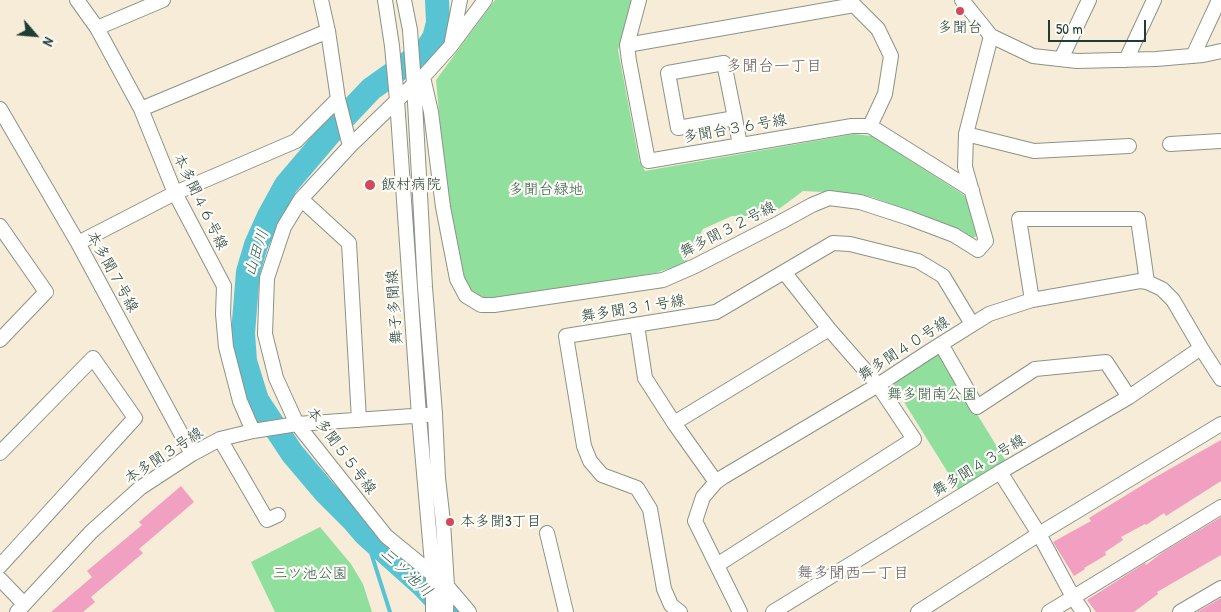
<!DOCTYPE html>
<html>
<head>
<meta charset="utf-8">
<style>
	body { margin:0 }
	#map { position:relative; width:1221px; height:612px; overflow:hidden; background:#f6ecd8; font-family:"Patrick Hand",sans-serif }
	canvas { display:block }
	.north { position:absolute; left:10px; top:10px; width:50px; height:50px; -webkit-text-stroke:4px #fdfcf7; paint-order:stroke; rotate:117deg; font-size:14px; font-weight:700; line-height:20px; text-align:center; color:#1f3d34 }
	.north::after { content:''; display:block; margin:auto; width:18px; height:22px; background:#1f3d34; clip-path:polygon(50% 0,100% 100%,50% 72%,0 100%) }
	.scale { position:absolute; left:1048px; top:20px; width:98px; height:22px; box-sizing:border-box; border:2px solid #1f3d34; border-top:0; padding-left:6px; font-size:15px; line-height:18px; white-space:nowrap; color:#1f3d34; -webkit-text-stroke:4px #fdfcf7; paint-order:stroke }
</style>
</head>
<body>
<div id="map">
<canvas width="1221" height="612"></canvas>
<div class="north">N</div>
<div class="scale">50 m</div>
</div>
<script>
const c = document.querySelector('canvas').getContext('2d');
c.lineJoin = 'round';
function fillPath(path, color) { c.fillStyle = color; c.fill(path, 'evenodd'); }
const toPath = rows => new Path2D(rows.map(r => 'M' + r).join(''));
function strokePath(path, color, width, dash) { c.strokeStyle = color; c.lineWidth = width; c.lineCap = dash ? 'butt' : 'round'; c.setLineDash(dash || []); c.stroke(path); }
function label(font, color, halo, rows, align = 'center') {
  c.font = font + ' "Patrick Hand","Klee One",sans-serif'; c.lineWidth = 4.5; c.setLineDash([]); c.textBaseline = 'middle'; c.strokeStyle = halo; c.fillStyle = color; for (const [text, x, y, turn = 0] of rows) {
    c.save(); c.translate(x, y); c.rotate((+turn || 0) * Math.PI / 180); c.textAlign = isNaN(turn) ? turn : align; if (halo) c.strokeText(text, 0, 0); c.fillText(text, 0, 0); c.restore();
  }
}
fillPath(toPath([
	[495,0,632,0,618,50,639,160,645,171,854,134,872,136,964,195,974,210,980,233,972,239,963,231,872,197,842,193,803,191,779,209,762,216,732,216,703,229,685,264,655,273,495,300,479,297,467,288,448,208,436,80],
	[939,352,1007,463,960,492,894,386,895,378],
	[320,527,351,564,363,584,372,612,275,612,251,562]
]), '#91df9d');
strokePath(toPath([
	[365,534,390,612]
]), '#58c3d3', 4);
strokePath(toPath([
	[437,0,438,23,434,38,426,50,371,89,337,125,286,185,269,216,256,245,248,272,243,333,245,361,257,400,292,453,325,492,353,520,365,534,421,584,448,612]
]), '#58c3d3', 24);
fillPath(toPath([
	[1221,440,1221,481,1166,516,1164,513,1146,525,1145,524,1121,537,1123,540,1105,552,1106,555,1084,568,1085,569,1074,576,1053,542,1091,521,1089,518,1154,478],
	[181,486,194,502,139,549,143,553,91,597,95,602,83,612,51,612,92,577,87,571,142,525,139,522],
	[1221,517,1221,555,1157,592,1158,594,1134,612,1096,612,1087,600,1145,563,1146,565,1163,552],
	[1221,598,1221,612,1197,612]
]), '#f1a0c1');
const minor = toPath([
	[77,0,97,28,141,109,175,193,224,286,223,314,226,347,240,401,253,431],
	[321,0,328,31,338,99,350,146],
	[385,0,392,46,397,100,419,416,433,575,433,612],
	[404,0,410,30,414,84,425,287,435,414,438,478,443,522,447,586,446,612],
	[639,0,627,45,629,61,648,161,852,126,870,126,972,190],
	[962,0,991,36,1033,56,1077,61,1156,59,1203,55,1221,51],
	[97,28,163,0],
	[452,41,460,0],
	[627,45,854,5,878,29,891,56,885,94,870,126],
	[1193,56,1219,0],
	[1061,59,1089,0],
	[1126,60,1154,0],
	[423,77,431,112,443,207,457,279,466,296,481,305,494,305,663,280,695,266,779,223,812,205,829,198,860,202,909,218,954,235,978,250,986,241,965,167,966,134,991,36],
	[0,109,78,243,192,454],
	[141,109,328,31],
	[735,118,678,128,668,73,724,63,735,118,740,145],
	[966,134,1034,151,1129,146],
	[1170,144,1221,141],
	[301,199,349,243,359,420],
	[0,226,46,292,0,340],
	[78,243,175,193,296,141,338,99],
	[1032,300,1019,219,1138,219,1147,282],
	[637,325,645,378,674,423,716,482],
	[941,344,977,407,1035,369,1106,362,1129,397],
	[674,423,829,329],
	[220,439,267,520,278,515],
	[0,453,93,358,135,418,0,566],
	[1000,472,1039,534,1073,597,1083,612],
	[547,533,566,612],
	[717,565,914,439,878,385,829,329,784,272],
	[0,579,24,604],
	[17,612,91,532,140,488,192,454,220,439,253,431,297,424,427,415],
	[469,612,447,586,386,536,297,424,276,378,265,334,267,278,284,227,301,199,350,146,414,84,423,77,450,47,485,0],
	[680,612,671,605,664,589,650,509,637,488,602,475,590,461,584,446,566,336,716,312,833,243,850,244,918,261,943,276,972,324],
	[740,612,695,521,703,497,716,482,723,477,878,385,930,351,989,314,1032,300,1140,281,1147,282,1162,289,1173,300,1201,348,1221,379],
	[773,612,1000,472,1129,397,1201,348],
	[918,612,1039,534,1221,424],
	[1049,612,1221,507],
	[1180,612,1221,588]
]);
strokePath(minor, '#8a9486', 16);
strokePath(minor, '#fff', 14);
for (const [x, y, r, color] of [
	[960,11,5,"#d1495b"],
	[370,185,6,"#d1495b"],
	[450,522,5,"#d1495b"]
]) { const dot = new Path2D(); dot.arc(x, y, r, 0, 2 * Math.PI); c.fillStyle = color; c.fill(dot); strokePath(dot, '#fdfcf7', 2); }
label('15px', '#1f3d34', '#fdfcf7', [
	["多聞台",960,28,"center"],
	["飯村病院",381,185],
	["本多聞3丁目",460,522]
], 'left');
label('15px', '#1f3d34', '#fdfcf7', [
	["多聞台３６号線",735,129,-10],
	["本多聞４６号線",200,202,64],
	["舞多聞３２号線",728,230,-27],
	["本多聞７号線",112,272,61],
	["舞子多聞線",395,307,-94],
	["舞多聞３１号線",633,309,-9],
	["舞多聞４０号線",904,349,-33],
	["本多聞５５号線",341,451,53],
	["本多聞３号線",164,456,-33],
	["舞多聞４３号線",979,466,-31]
]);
label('15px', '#365d49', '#fdfcf7', [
	["多聞台緑地",546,190],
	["舞多聞南公園",932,395],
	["三ツ池公園",310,574]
]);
label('16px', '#686065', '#fdfcf7', [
	["多聞台一丁目",774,67],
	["舞多聞西一丁目",853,574]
]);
label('italic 16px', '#2d5e5c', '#fdfcf7', [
	["山田川",257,253,-72],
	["三ツ池川",406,573,43]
]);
</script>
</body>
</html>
